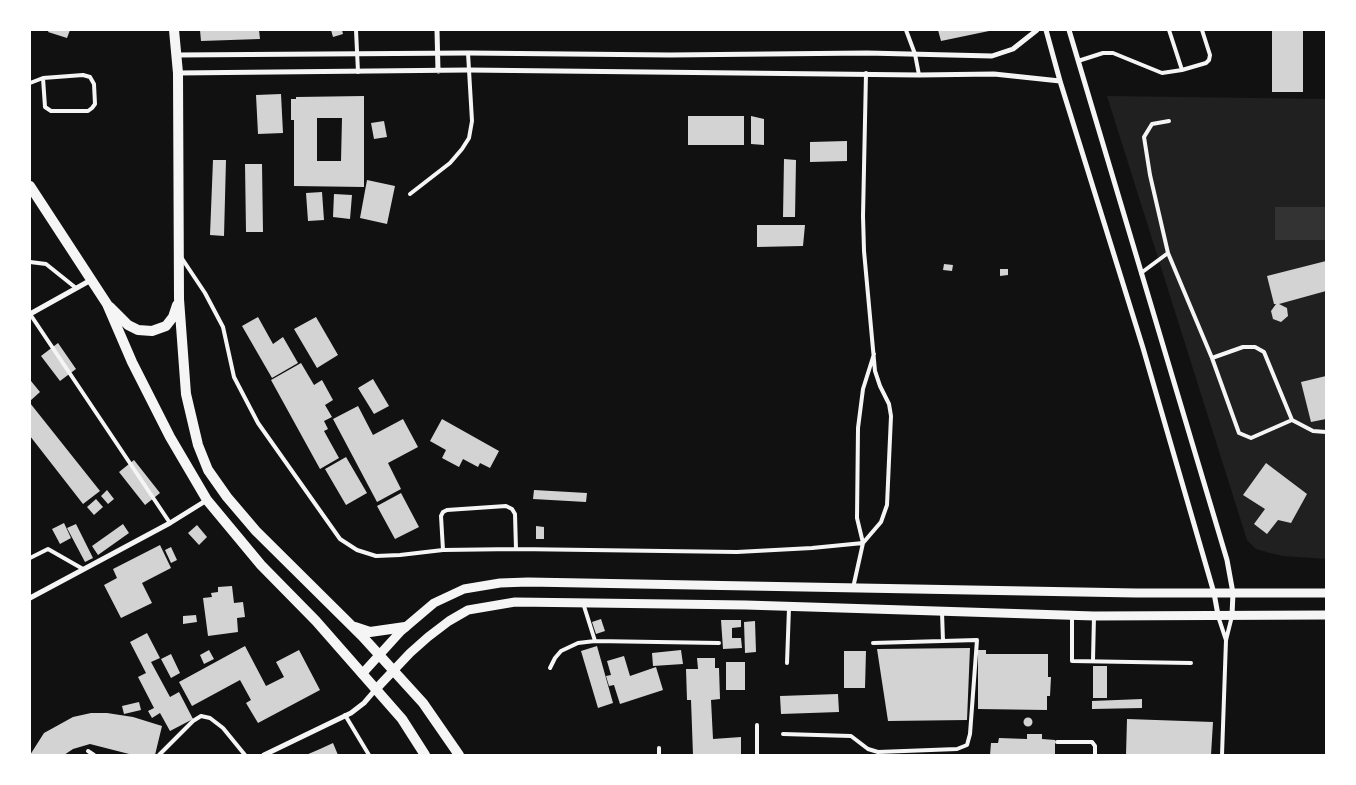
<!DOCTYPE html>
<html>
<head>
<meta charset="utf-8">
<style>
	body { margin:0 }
	#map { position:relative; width:1356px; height:785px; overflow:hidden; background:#111; font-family:Mulish,sans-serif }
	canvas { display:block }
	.frame { position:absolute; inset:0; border:31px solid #fff; pointer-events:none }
</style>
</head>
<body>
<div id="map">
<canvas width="1356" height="785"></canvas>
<div class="frame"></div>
</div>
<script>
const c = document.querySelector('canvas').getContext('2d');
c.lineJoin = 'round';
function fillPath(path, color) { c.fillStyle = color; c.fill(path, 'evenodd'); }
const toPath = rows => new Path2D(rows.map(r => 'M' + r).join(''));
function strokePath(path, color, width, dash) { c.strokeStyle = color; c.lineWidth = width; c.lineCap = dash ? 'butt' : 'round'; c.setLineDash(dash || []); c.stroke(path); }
fillPath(toPath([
	[1107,96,1326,99,1326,559,1283,556,1270,553,1256,549,1247,540]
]), '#202020');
fillPath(toPath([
	[1275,207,1326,207,1326,240,1275,240]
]), '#333');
fillPath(toPath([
	[49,30,70,30,67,38,48,32],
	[200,30,259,30,260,39,201,41],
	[331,30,342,30,343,34,333,37],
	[938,30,989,30,989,31,941,41],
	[1272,30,1303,30,1303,92,1272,92],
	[281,94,283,133,258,134,256,95],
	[364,96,364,187,294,186,294,120,291,120,291,99,296,99,296,97],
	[317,118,342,118,341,161,317,161],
	[688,116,744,116,744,145,688,145],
	[751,116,764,119,764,145,751,144],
	[384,121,387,137,374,139,371,123],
	[847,141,847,161,810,162,810,142],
	[784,159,796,160,795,217,783,217],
	[213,160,226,160,224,236,210,235],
	[245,164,262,164,263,232,246,232],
	[367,180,395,186,387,224,360,218],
	[322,192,324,220,308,221,306,193],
	[334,194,352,195,350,219,333,217],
	[757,225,805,225,803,246,757,247],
	[1326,261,1326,291,1279,304,1287,308,1288,316,1281,322,1273,319,1271,311,1276,304,1274,304,1267,276],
	[944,264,953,265,952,271,943,270],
	[1000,269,1008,269,1008,275,1000,276],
	[258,317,273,344,283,337,298,363,272,378,242,326],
	[316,317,338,355,317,368,294,329],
	[58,343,76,369,60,381,41,356],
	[301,363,314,385,322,380,333,400,325,405,332,417,324,421,328,429,324,431,339,458,320,469,271,380],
	[1326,376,1326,419,1311,422,1301,382],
	[373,379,389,406,374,414,358,388],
	[31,381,40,392,30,401,30,382],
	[30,403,100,491,83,504,30,436],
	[358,406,373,435,403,419,418,447,388,463,401,489,377,502,333,419],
	[442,419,499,451,490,468,480,463,478,467,463,459,459,467,442,458,446,450,430,441],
	[346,457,367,493,346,505,325,469],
	[134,460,160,493,145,505,119,472],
	[1266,463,1307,494,1291,523,1278,520,1267,534,1254,524,1265,509,1243,495],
	[107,490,114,499,108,504,101,496],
	[534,490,587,493,586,502,533,499],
	[401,493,419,527,395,539,377,506],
	[96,499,103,507,94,515,87,507],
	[64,523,71,538,60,544,52,529],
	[76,524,93,558,85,562,67,528],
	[123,524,129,533,98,555,92,546],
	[197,525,207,537,199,545,188,533],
	[536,526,544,527,544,539,536,539],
	[160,545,171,568,142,583,152,603,121,618,104,585,117,578,113,569],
	[171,547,177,560,171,563,165,550],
	[232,586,234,603,243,602,245,617,237,618,238,632,208,636,203,598,212,597,211,593,218,592,218,587],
	[196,615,197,622,183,624,183,616],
	[601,619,605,631,596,634,592,622],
	[721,620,741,620,741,627,732,628,732,638,741,638,742,648,723,649],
	[755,621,756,652,745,653,744,622],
	[147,633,160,658,151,662,170,697,179,692,193,719,170,731,160,713,152,718,148,711,154,708,138,677,146,673,130,642],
	[245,646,266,686,284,677,276,662,299,650,320,690,258,723,246,703,251,700,240,680,192,706,179,682],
	[597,646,613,703,598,708,581,651],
	[970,648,967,720,888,721,877,649],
	[209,650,214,659,204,664,200,655],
	[681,650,683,664,653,666,652,653],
	[978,650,986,650,986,654,1048,654,1048,677,1051,677,1050,696,1047,696,1047,710,978,709],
	[844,651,866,651,865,688,844,688],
	[171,654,180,673,171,678,161,659],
	[624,656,630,676,656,667,663,690,620,704,614,685,609,686,606,676,611,675,607,661],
	[697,658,715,658,715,668,719,668,720,699,711,700,713,739,741,737,741,755,693,755,691,700,687,700,686,669,698,669],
	[726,662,745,662,745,690,726,690],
	[1093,666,1107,666,1107,698,1093,698],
	[838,694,839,712,781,714,780,696],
	[1142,699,1142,708,1092,709,1092,701],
	[139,702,141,710,124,714,122,706],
	[91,713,107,713,133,717,162,726,155,755,133,755,90,744,73,749,64,755,30,755,44,733,73,717],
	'1023.5 722a4.5 4.5 0 1 1 9 0a4.5 4.5 0 1 1-9 0Z',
	[1127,719,1213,722,1211,755,1126,755],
	[1027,734,1042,734,1042,739,1055,740,1055,755,990,755,991,743,998,743,999,738,1027,739],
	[333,743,338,755,306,755,320,749]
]), '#d3d3d3');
strokePath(toPath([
	[356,30,358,72],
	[906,30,915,54,919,75],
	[1169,30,1182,70],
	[1078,61,1103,53,1113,53,1162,73,1182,70,1206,63,1209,60,1210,55,1202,30],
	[30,83,43,78,83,75,90,77,94,84,95,104,92,108,88,111,51,111,45,107,43,78],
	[410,194,450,163,462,149,469,138,472,121,468,53],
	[1168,253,1212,358,1239,433,1251,438,1292,420,1264,352,1255,347,1243,347,1212,358],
	[181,257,205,293,223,327,234,377,258,423,340,539,357,550,376,556,400,555,443,550,516,549,737,552,812,548,863,543,881,522,887,505,891,416,889,404,880,386,875,371,864,251,863,216,866,73],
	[30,262,46,264,76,288],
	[1141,273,1168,253,1150,175,1144,137,1152,124,1169,121],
	[30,314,170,523],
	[1292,420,1313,431,1326,432],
	[443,550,441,516,443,512,447,510,506,506,512,509,515,514,516,549],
	[30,558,48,549,83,569],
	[853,588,863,543,857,518,858,428,863,389,874,354],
	[583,603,595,641,719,643],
	[942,612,943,641],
	[1072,615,1072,661,1191,663],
	[1218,616,1226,640],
	[1093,660,1094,616],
	[787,663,789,608],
	[550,668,555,658,561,651,578,643,595,641],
	[345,715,369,755],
	[757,725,757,755],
	[783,734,851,736,868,749,878,752,957,749,967,745,970,734,977,640,873,643],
	[1057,742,1092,742,1095,746,1095,755],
	[659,748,659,755],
	[88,751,94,755],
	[159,755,193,721,201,716,210,718,223,728,245,755],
	[1222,755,1226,640,1232,616]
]), '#f5f5f5', 4);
strokePath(toPath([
	[437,30,438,71],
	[1046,30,1060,81,1143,348,1214,593,1218,615],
	[1069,30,1227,560,1233,593,1232,615],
	[177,55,468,53,670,55,867,53,992,56,1013,49,1037,30],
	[178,73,468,70,919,75,994,74,1060,81],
	[30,314,91,280],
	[30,598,170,523,207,500],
	[264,755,351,713,364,703,376,689]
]), '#f5f5f5', 5);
strokePath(toPath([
	[362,674,401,631,434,603,464,589,500,583,528,582,1136,593,1326,593],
	[376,689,410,653,428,637,449,621,468,610,515,602,746,605,1094,616,1326,615]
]), '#f5f5f5', 9);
strokePath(toPath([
	[174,30,178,73,179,299,186,394,198,445,208,470,227,497,256,531,362,636,423,703,459,755],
	[30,186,107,304,132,362,170,437,207,500,261,565,316,621,402,719,425,755],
	[110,307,128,325,138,330,152,331,166,326,173,317,177,305],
	[355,627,370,632,405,627]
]), '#f5f5f5', 10);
</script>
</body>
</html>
